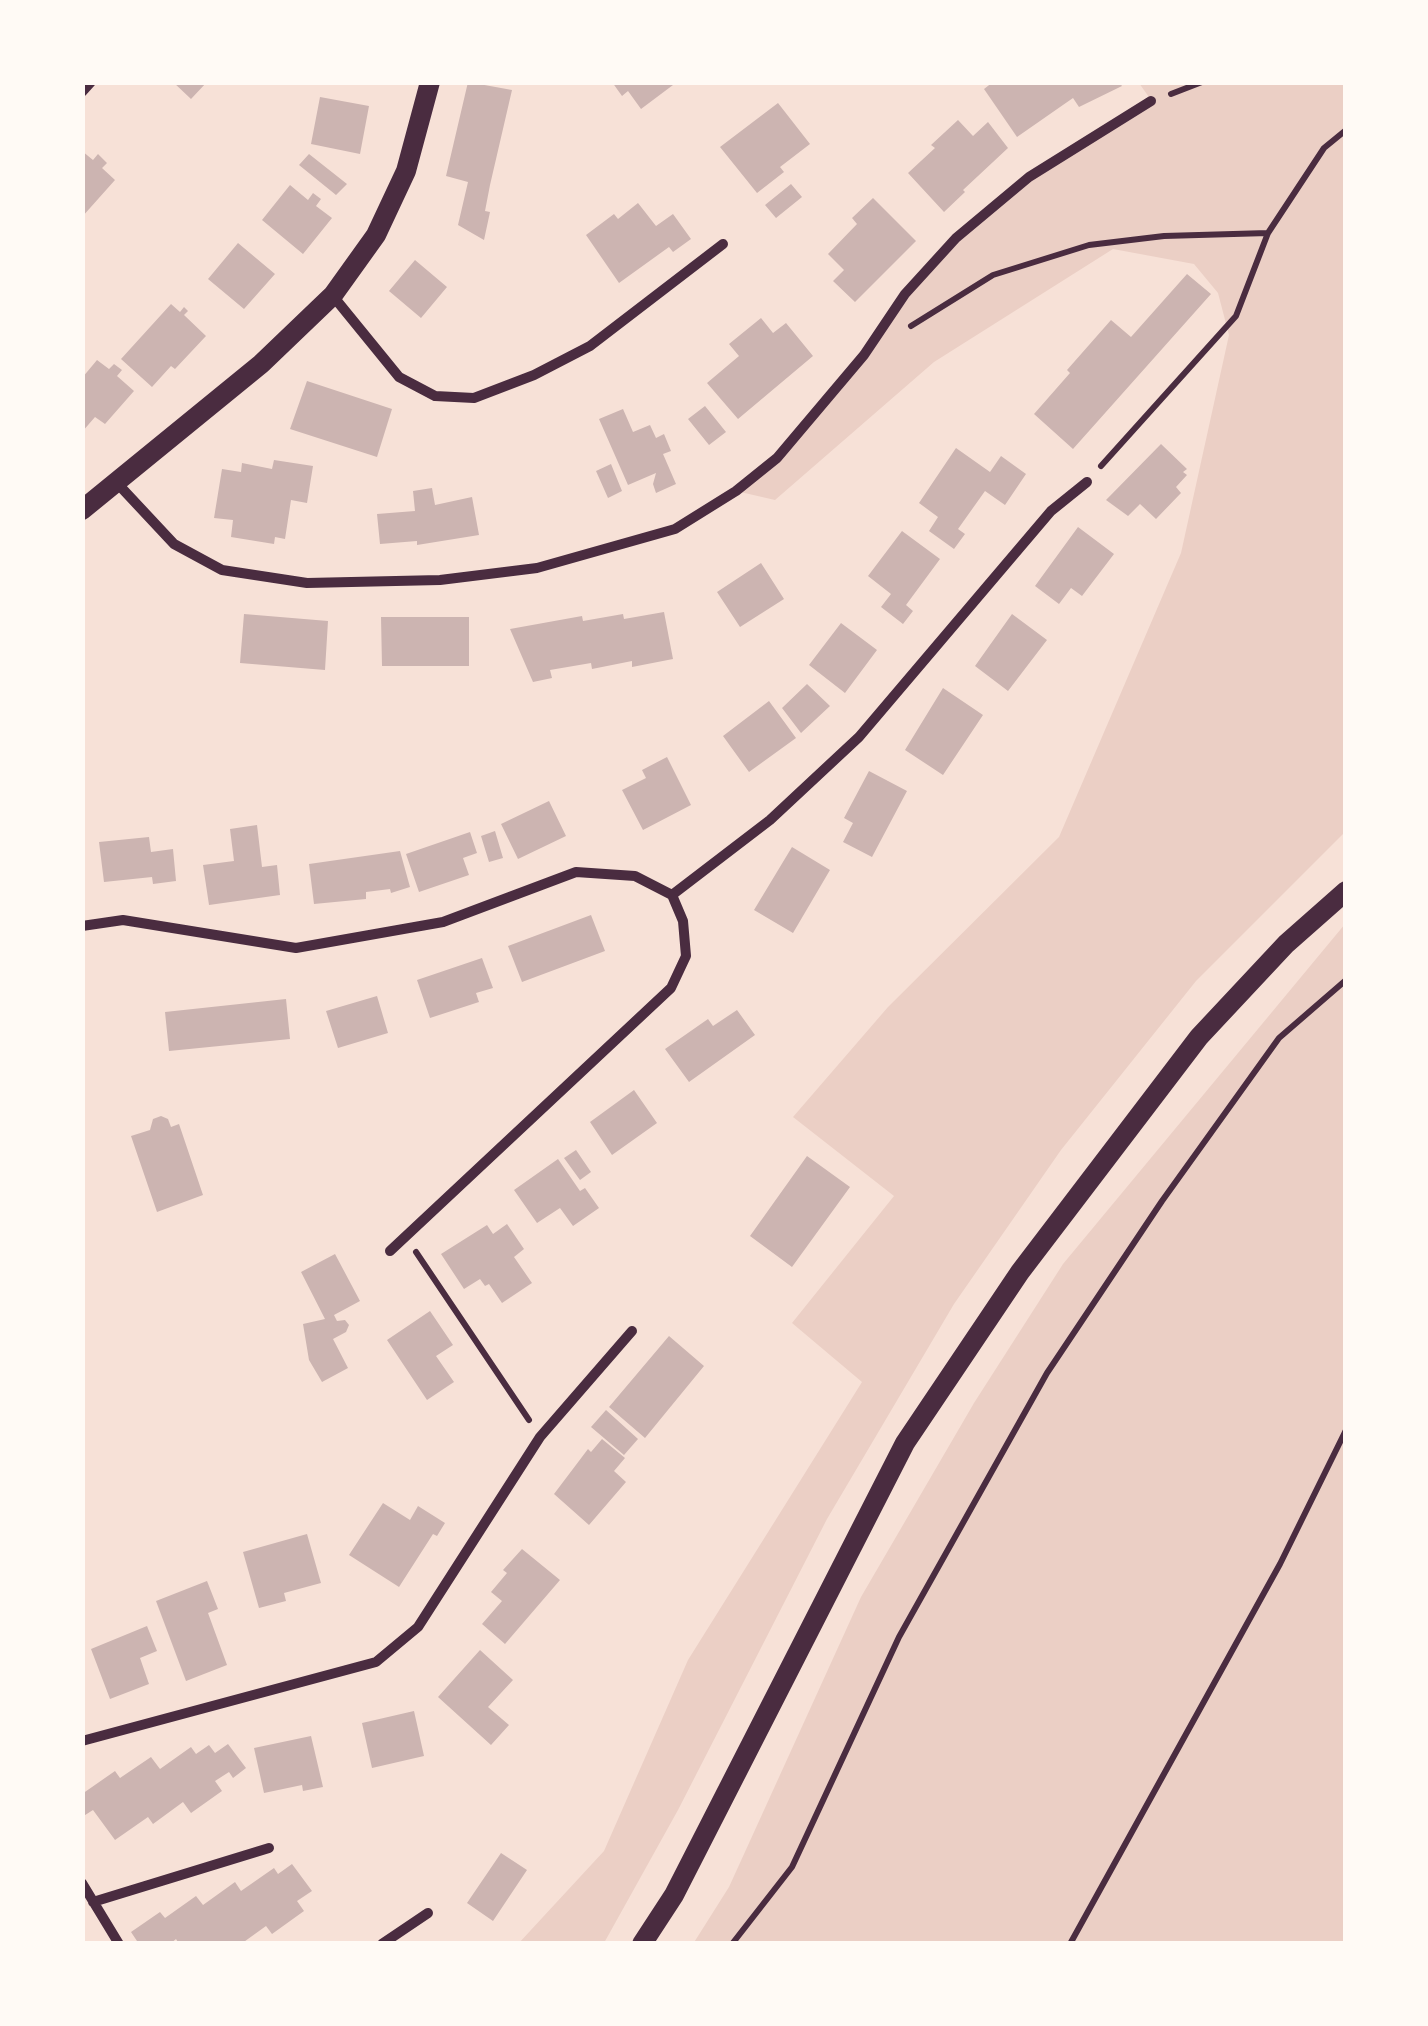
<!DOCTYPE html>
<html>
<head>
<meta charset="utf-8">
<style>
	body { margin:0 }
	#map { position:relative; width:1428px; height:2026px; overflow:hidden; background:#f7e1d7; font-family:"Sofia Sans Condensed",sans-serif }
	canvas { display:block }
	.frame { position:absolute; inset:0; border:85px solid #fffaf5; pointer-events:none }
</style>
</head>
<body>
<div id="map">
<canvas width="1428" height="2026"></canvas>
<div class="frame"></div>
</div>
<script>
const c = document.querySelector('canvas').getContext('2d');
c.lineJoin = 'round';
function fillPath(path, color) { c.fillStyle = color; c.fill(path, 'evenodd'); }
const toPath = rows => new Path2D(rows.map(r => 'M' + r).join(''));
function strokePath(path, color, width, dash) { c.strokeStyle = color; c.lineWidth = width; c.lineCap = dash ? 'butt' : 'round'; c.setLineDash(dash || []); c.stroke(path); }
fillPath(toPath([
	[1139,83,1345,83,1345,832,1196,981,1061,1150,954,1304,827,1519,678,1810,604,1943,518,1944,604,1851,688,1660,862,1382,792,1323,894,1196,793,1117,888,1007,1059,837,1181,553,1229,335,1218,293,1194,264,1113,249,934,362,775,500,736,491,777,458,864,355,905,294,956,238,1029,177,1151,100],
	[1345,924,1345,1943,693,1944,729,1887,861,1597,974,1403,1063,1264]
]), '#ebcfc5');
fillPath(toPath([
	[173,82,207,82,191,99],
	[468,82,512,90,490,185,485,211,490,212,484,240,458,225,468,182,446,176],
	[612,82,677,82,641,109,628,91,622,96],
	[993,82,1119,82,1122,86,1079,107,1073,98,1017,137,984,89],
	[320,97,369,106,360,154,311,144],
	[778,103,810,144,780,167,784,172,757,193,720,147],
	[958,120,973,136,988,122,1008,148,963,190,965,192,944,212,908,173,935,148,931,145],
	[82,151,93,160,98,154,107,163,102,168,115,180,82,217],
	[309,154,347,184,336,195,299,165],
	[791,184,802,197,776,218,765,205],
	[290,185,308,200,313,193,321,199,316,206,332,218,303,254,262,220],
	[873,198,916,241,855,302,833,281,844,270,828,254,857,224,852,218],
	[638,203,656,226,673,214,691,239,673,252,669,247,619,283,586,235,614,214,618,219],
	[238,243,275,274,244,309,208,279],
	[415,260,447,287,421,318,389,291],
	[1187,274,1211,294,1073,449,1034,414,1070,373,1067,370,1111,320,1131,337],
	[171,304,180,312,184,307,188,311,184,315,206,336,175,369,171,366,152,387,121,359],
	[761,318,773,333,786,323,813,356,738,419,707,383,739,356,729,344],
	[97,360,109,369,114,364,122,370,117,376,134,391,105,424,95,417,82,432,82,378],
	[307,381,392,409,377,457,290,429],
	[705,406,726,432,709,445,688,419],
	[623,409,633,432,650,425,656,438,664,434,671,451,663,454,676,484,656,493,653,484,656,473,628,485,599,419],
	[1161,444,1187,469,1183,472,1187,475,1176,487,1181,493,1156,519,1140,504,1128,516,1106,500],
	[956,448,990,472,1001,456,1026,474,1005,505,985,491,958,529,965,534,954,549,929,531,938,517,919,503],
	[274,460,313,466,307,503,291,500,285,539,275,537,274,544,231,537,233,520,214,518,222,469,241,472,242,463,272,469],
	[611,464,622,491,608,498,596,471],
	[432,488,435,505,472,497,479,535,417,545,417,541,380,544,377,514,415,511,413,491],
	[1078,527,1114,554,1082,596,1071,588,1059,604,1035,586],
	[902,531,940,559,906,605,913,611,903,624,881,607,891,594,868,576],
	[761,563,784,599,740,627,717,592],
	[664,612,673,659,632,667,632,661,592,669,591,663,550,670,552,678,533,682,510,629,582,616,583,621,623,614,624,619],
	[244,614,328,621,325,670,240,663],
	[1012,614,1047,640,1008,691,975,666],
	[381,617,469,617,469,666,382,666],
	[841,623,877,650,845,693,809,665],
	[807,684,830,706,801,733,782,708],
	[943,688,983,715,943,775,905,750],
	[769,701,796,738,749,772,723,736],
	[667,757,691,805,643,830,622,790,646,778,642,770],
	[869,771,907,791,872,857,843,842,853,823,844,818],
	[549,801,566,836,518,859,501,824],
	[257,825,262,867,277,865,280,895,209,905,203,865,234,861,230,829],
	[495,831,503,858,489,862,481,836],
	[470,832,477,853,463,858,469,875,419,892,406,854],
	[149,837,151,852,173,849,176,881,153,884,152,877,104,882,99,842],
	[792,847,830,870,793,933,754,910],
	[400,851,410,887,391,893,390,889,366,892,366,899,314,904,309,864],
	[591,915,605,951,522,982,508,946],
	[482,958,493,988,476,993,479,1002,430,1018,417,980],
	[377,996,388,1033,338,1048,326,1011],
	[286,999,290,1039,169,1051,165,1012],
	[737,1010,755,1035,689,1082,665,1049,708,1019,713,1026],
	[634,1090,657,1123,612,1155,590,1122],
	[161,1116,168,1119,171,1127,179,1124,203,1195,157,1212,131,1136,150,1130,153,1119],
	[576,1150,591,1172,580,1180,564,1158],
	[807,1156,850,1187,792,1267,750,1236],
	[558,1159,580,1191,585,1188,599,1208,573,1226,560,1208,537,1223,514,1190],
	[507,1224,524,1249,514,1257,532,1283,502,1303,489,1284,485,1286,480,1279,464,1289,441,1254,487,1225,493,1234],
	[335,1254,360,1301,334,1315,337,1321,345,1320,349,1325,346,1332,333,1339,348,1368,322,1382,309,1360,303,1324,325,1319,301,1272],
	[430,1311,453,1345,436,1356,454,1382,427,1400,387,1340],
	[669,1336,704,1366,645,1438,609,1407],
	[606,1410,638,1439,624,1455,591,1427],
	[602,1439,625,1458,614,1471,626,1482,589,1525,554,1494,588,1449,591,1452],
	[383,1503,410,1520,418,1506,445,1523,437,1536,433,1534,399,1587,349,1555],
	[307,1534,321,1583,284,1593,286,1601,259,1608,243,1552],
	[522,1549,560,1580,505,1644,482,1624,502,1601,491,1592,507,1573,503,1570],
	[207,1581,218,1609,208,1613,227,1665,186,1681,156,1601],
	[147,1626,157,1651,140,1658,149,1684,110,1699,91,1649],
	[480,1650,513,1680,488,1707,509,1725,491,1745,438,1697],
	[414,1711,424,1756,372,1768,362,1723],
	[311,1736,323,1787,303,1791,302,1785,264,1793,254,1748],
	[228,1744,246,1768,233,1778,229,1772,215,1781,222,1791,191,1813,183,1802,153,1824,148,1817,115,1840,93,1810,82,1817,82,1794,115,1771,120,1778,151,1757,160,1769,191,1747,196,1754,209,1745,215,1753],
	[501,1853,527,1870,493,1921,467,1903],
	[292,1864,312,1891,297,1901,304,1911,272,1934,266,1926,241,1944,228,1941,179,1944,176,1939,170,1944,139,1944,131,1932,160,1912,165,1918,196,1896,203,1905,235,1882,241,1891,274,1868,278,1874]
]), '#ccb4b1');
strokePath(toPath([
	[1171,94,1202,82],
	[911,326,993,275,1089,245,1164,236,1268,233],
	[1101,466,1236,316,1268,233,1324,148,1346,130],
	[416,1252,529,1420],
	[732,1944,792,1867,899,1637,1047,1373,1162,1201,1279,1038,1346,980],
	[1070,1944,1280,1564,1346,1430]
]), '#4a2c40', 6);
strokePath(toPath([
	[82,92,91,82],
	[333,296,399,377,435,396,474,398,534,375,590,346,723,244],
	[117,483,174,544,222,570,307,583,440,580,537,568,675,529,736,491,777,458,864,355,905,294,956,238,1029,177,1151,101],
	[672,895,770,820,859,737,1051,511,1087,482],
	[82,926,123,920,296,948,443,922,576,872,635,876,672,895,683,921,686,956,671,988,390,1251],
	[82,1741,376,1662,418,1627,540,1437,632,1331],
	[82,1883,119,1944],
	[93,1902,269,1848],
	[382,1944,428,1913]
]), '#4a2c40', 10);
strokePath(toPath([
	[82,510,261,364,333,295,376,235,406,171,430,82],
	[642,1944,674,1895,905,1443,1020,1272,1199,1037,1286,944,1346,891]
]), '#4a2c40', 20);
</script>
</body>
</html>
